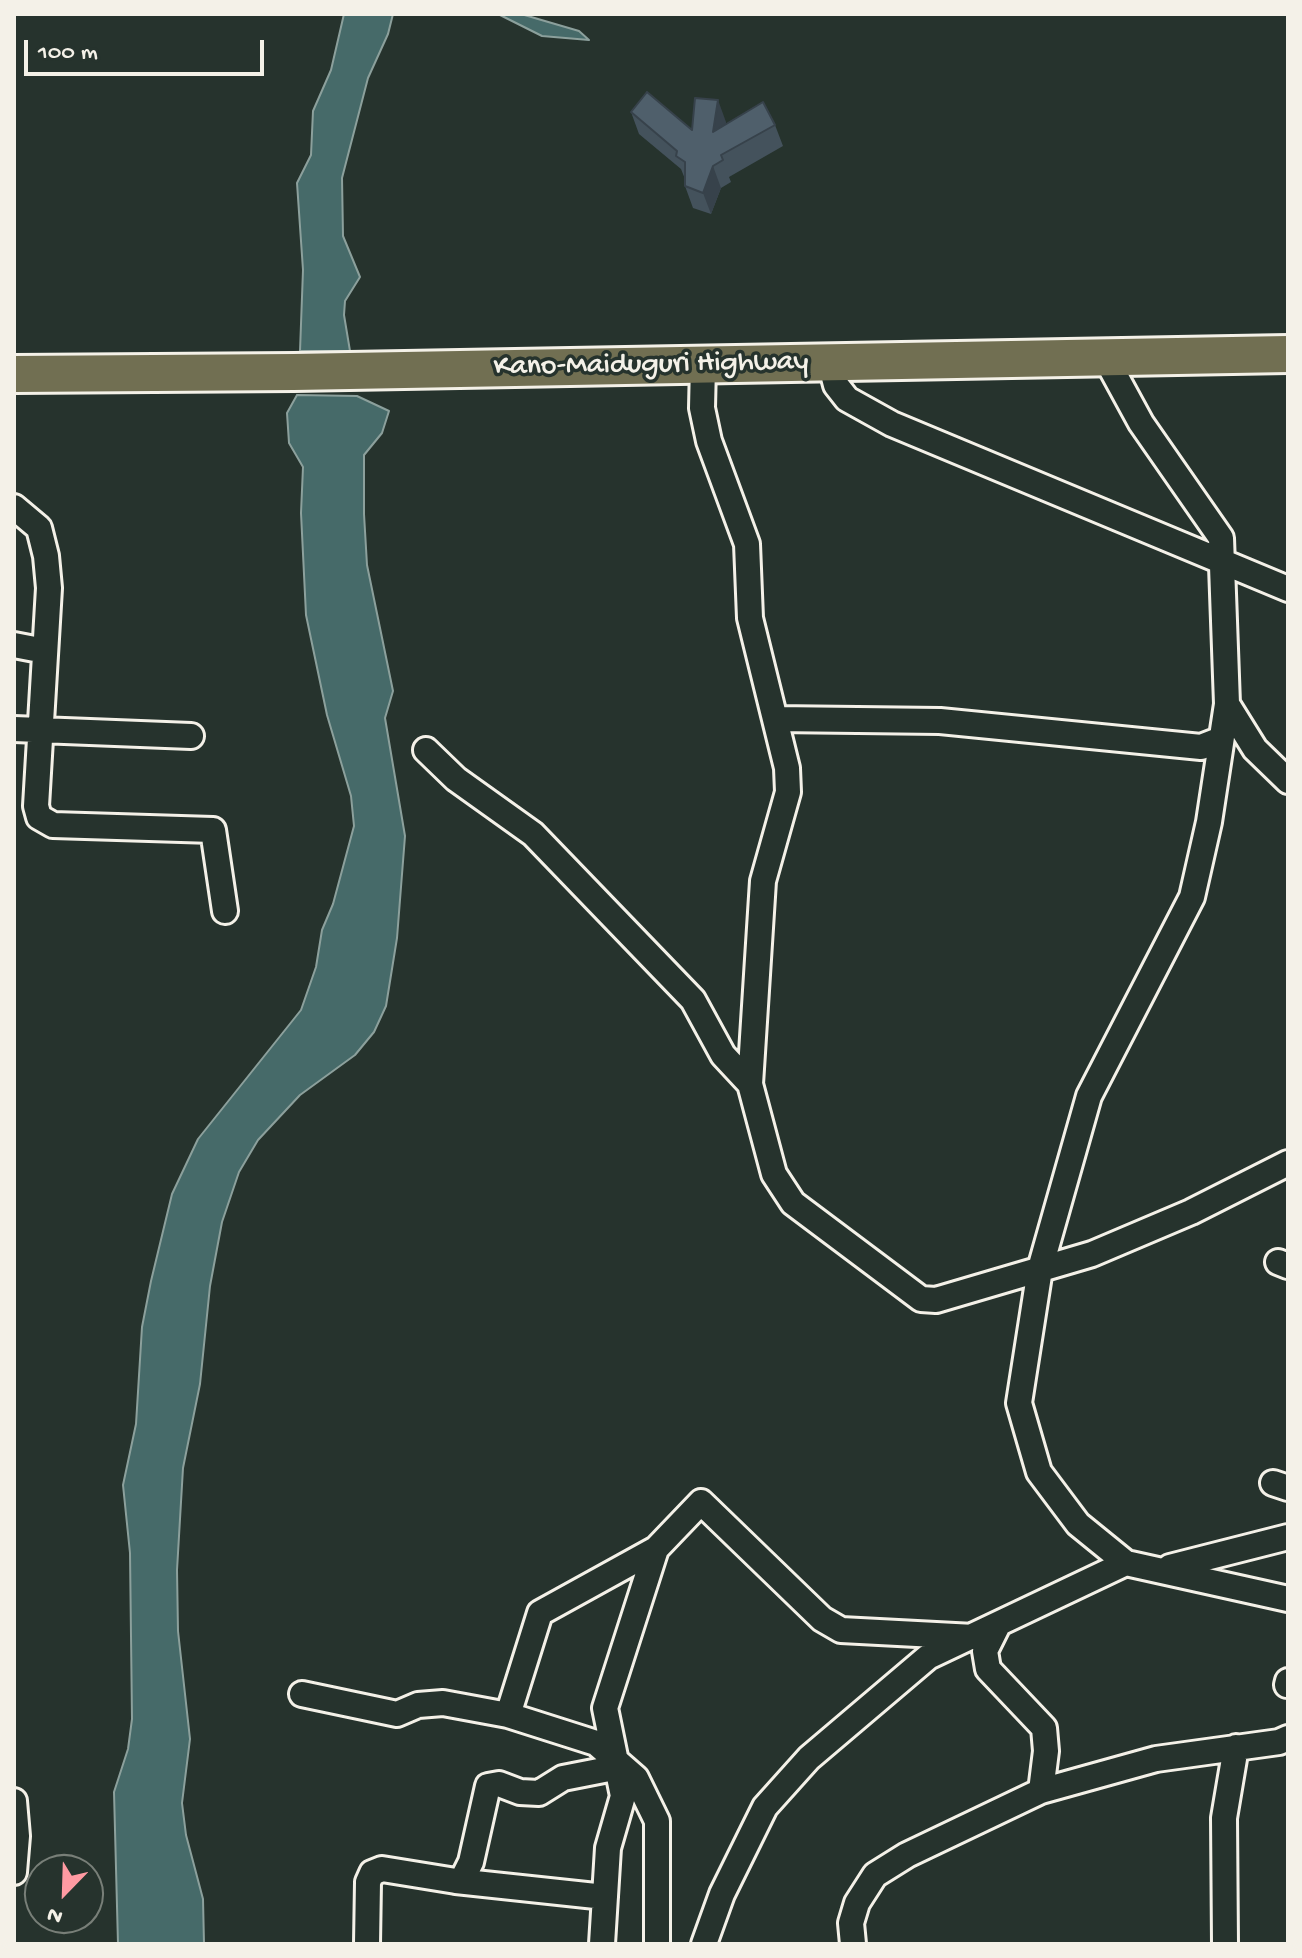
<!DOCTYPE html>
<html>
<head>
<meta charset="utf-8">
<style>
	body { margin:0 }
	#map { position:relative; width:1302px; height:1958px; overflow:hidden; background:#26332d; font-family:"Gochi Hand",sans-serif }
	canvas { display:block }
	.frame { position:absolute; inset:0; border:16px solid #f4f1e8; pointer-events:none }
	.north { position:absolute; left:24px; top:1854px; width:80px; height:80px; box-sizing:border-box; background:#26332d; border:2px solid #787f78; border-radius:50%; rotate:203deg; font-size:22px; font-weight:700; line-height:32px; text-align:center; color:#f4f1e8 }
	.north::after { content:''; display:block; margin:auto; width:28px; height:36px; background:#ff9aa2; clip-path:polygon(50% 0,100% 100%,50% 72%,0 100%) }
	.scale { position:absolute; left:24px; top:40px; width:240px; height:36px; box-sizing:border-box; border:4px solid #f4f1e8; border-top:0; padding-left:10px; font-size:24px; line-height:28px; white-space:nowrap; color:#f4f1e8; -webkit-text-stroke:6px #26332d; paint-order:stroke }
</style>
</head>
<body>
<div id="map">
<canvas width="1302" height="1958"></canvas>
<div class="frame"></div>
<div class="north">N</div>
<div class="scale">100 m</div>
</div>
<script>
const c = document.querySelector('canvas').getContext('2d');
c.lineJoin = 'round';
function fillPath(path, color) { c.fillStyle = color; c.fill(path, 'evenodd'); }
const toPath = rows => new Path2D(rows.map(r => 'M' + r).join(''));
function strokePath(path, color, width, dash) { c.strokeStyle = color; c.lineWidth = width; c.lineCap = dash ? 'butt' : 'round'; c.setLineDash(dash || []); c.stroke(path); }
function label(font, color, halo, rows, align = 'center') {
  c.font = font + ' "Gochi Hand",sans-serif'; c.lineWidth = 7; c.setLineDash([]); c.textBaseline = 'middle'; c.strokeStyle = halo; c.fillStyle = color; for (const [text, x, y, turn = 0] of rows) {
    c.save(); c.translate(x, y); c.rotate((+turn || 0) * Math.PI / 180); c.textAlign = isNaN(turn) ? turn : align; if (halo) c.strokeText(text, 0, 0); c.fillText(text, 0, 0); c.restore();
  }
}
const water = toPath([
	[344,14,393,14,388,34,368,78,342,178,343,236,360,277,345,301,344,315,350,351,300,351,303,270,297,183,311,155,313,111,331,70,344,14],
	[498,14,521,14,579,31,589,40,542,36,498,14],
	[297,395,357,396,389,411,382,433,364,455,364,514,367,565,393,691,385,718,405,836,397,938,386,1006,374,1032,355,1055,300,1095,258,1140,239,1172,222,1222,210,1286,200,1384,183,1468,177,1570,178,1631,190,1739,182,1803,186,1835,203,1899,204,1944,118,1944,114,1792,128,1749,132,1719,130,1553,123,1485,136,1424,142,1327,151,1281,172,1194,198,1139,301,1010,316,967,322,930,333,904,354,826,351,796,327,715,306,615,301,513,303,467,289,443,287,413,297,395]
]);
fillPath(water, '#466a69');
strokePath(water, '#8ca09c', 2);
const minor = toPath([
	[1105,357,1141,423,1221,538,1227,704,1209,822,1192,897,1089,1096,1040,1269,1019,1403,1039,1472,1078,1524,1126,1563,1288,1599],
	[830,362,836,385,847,399,892,424,1288,589],
	[703,365,702,408,709,441,747,544,750,618,787,768,788,792,763,881,750,1084,774,1174,793,1203,921,1299,936,1300,1092,1254,1191,1212,1288,1163],
	[14,507,39,528,46,556,49,588,36,806,39,817,53,825,213,830,225,911],
	[14,645,45,651],
	[1227,704,1255,749,1288,781],
	[775,719,940,721,1201,747,1219,740],
	[14,729,191,736],
	[426,750,456,779,533,834,693,1000,723,1055,750,1084],
	[1278,1262,1288,1266],
	[1273,1483,1288,1488],
	[1170,1567,1288,1537],
	[997,1627,985,1651,988,1669,1044,1728,1046,1751,1041,1791],
	[1287,1685,1288,1681],
	[302,1694,397,1714,418,1705,443,1703,508,1715,596,1743,636,1778,657,1821,657,1944],
	[508,1715,540,1613,656,1549,701,1502,822,1619,841,1630,974,1637],
	[14,1801,17,1836,14,1872],
	[456,1881,605,1897],
	[367,1944,368,1882,372,1873,382,1869,456,1881,463,1878,471,1862,488,1786,499,1784,520,1792,539,1793,563,1778,619,1767],
	[602,1944,608,1848,623,1796,605,1708,656,1549],
	[704,1944,722,1894,765,1807,809,1758,928,1657,1126,1563],
	[853,1944,851,1923,857,1903,875,1875,907,1855,1041,1791,1156,1759,1279,1742,1288,1738],
	[1225,1944,1224,1818,1236,1747]
]);
const highway = toPath([
	[14,374,294,372,1288,354]
]);
strokePath(minor, '#f4f1e8', 30);
strokePath(highway, '#f4f1e8', 42);
strokePath(minor, '#26332d', 24);
strokePath(highway, '#716f52', 36);
fillPath(toPath([
	[631,112,692,130,726,122,725,125,775,125,783,146,729,177,731,182,721,188,711,214,693,208,685,186,685,179,681,169,639,134]
]), '#44525c');
fillPath(toPath([
	[718,100,726,122,721,154,713,132],
	[713,166,721,188,711,214,703,193]
]), '#37424b');
const building = toPath([
	[647,92,692,130,695,98,718,100,713,132,763,102,775,125,721,155,723,160,713,166,703,193,685,186,685,162,676,156,677,151,631,112,647,92]
]);
fillPath(building, '#4f5f6b');
strokePath(building, '#37424b', 2);
label('30px', '#f4f1e8', '#26332d', [
	["Kano-Maiduguri Highway",651,366,-1]
]);
</script>
</body>
</html>
